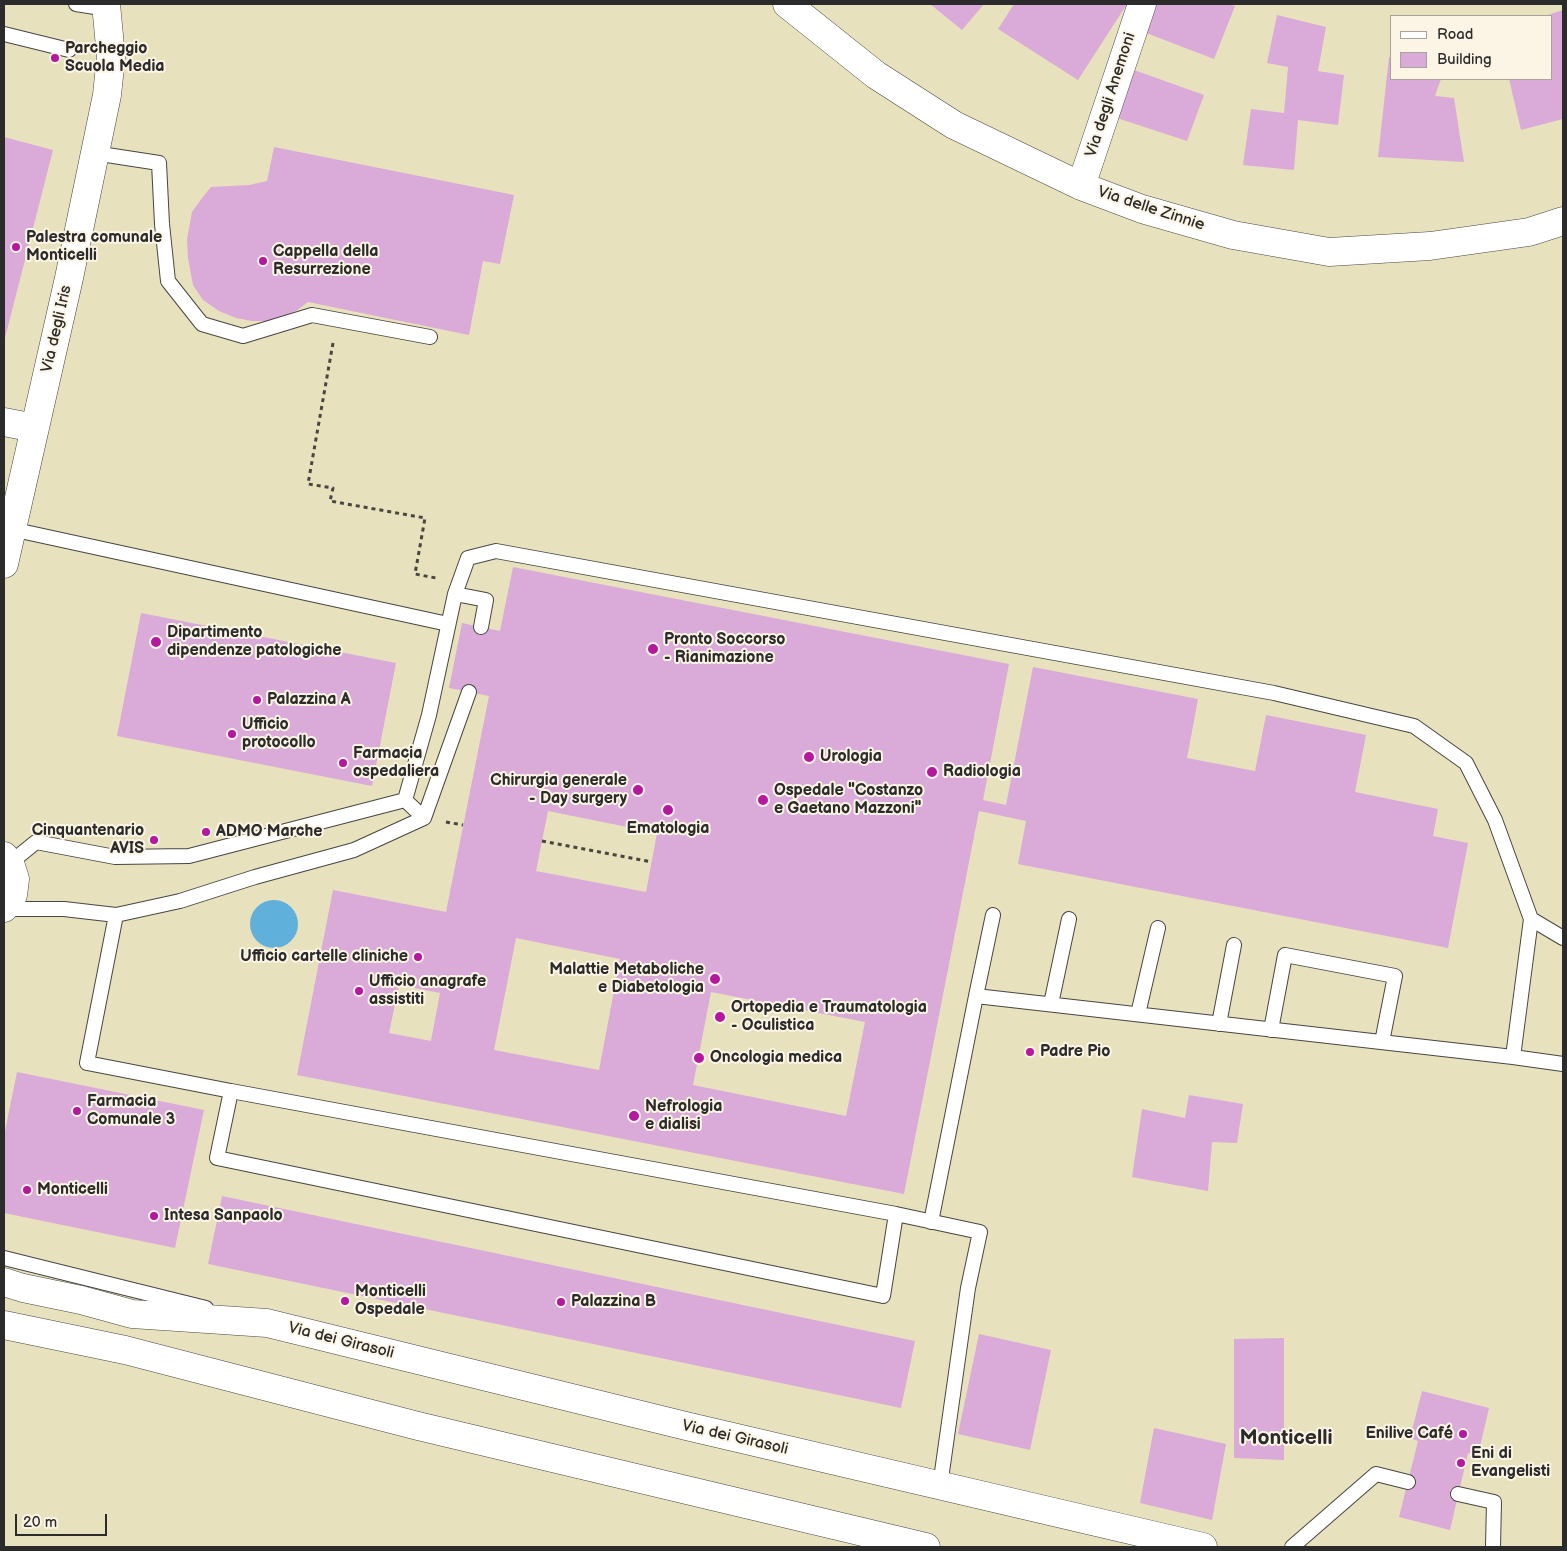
<!DOCTYPE html>
<html>
<head>
<meta charset="utf-8">
<style>
	body { margin:0 }
	#map { position:relative; width:1567px; height:1551px; overflow:hidden; background:#e8e1bd; font-family:"Balsamiq Sans",sans-serif }
	canvas { display:block }
	.frame { position:absolute; inset:0; border:5px solid #2b2b2b; pointer-events:none }
	.legend { position:absolute; left:1390px; top:15px; width:162px; height:65px; box-sizing:border-box; background:#fcf5e5; border:1px solid #a8a49b; margin:0; padding:6px 9px; list-style:none; font-size:15px; color:#2b2b2b }
	.legend li { display:flex; align-items:center; gap:10px; height:25px }
	.legend b { width:25px; border:1px solid #a8a49b }
	.scale { position:absolute; left:15px; top:1514px; width:92px; height:22px; box-sizing:border-box; border:2px solid #2b2b2b; border-top:0; padding-left:6px; font-size:15px; line-height:18px; white-space:nowrap; color:#2b2b2b; -webkit-text-stroke:4px #fcf5e5; paint-order:stroke }
</style>
</head>
<body>
<div id="map">
<canvas width="1567" height="1551"></canvas>
<div class="frame"></div>
<ul class="legend">
<li><b style="height:6px;background:#fff"></b>Road</li>
<li><b style="height:14px;background:#daabd8"></b>Building</li>
</ul>
<div class="scale">20 m</div>
</div>
<script>
const c = document.querySelector('canvas').getContext('2d');
c.lineJoin = 'round';
function fillPath(path, color) { c.fillStyle = color; c.fill(path, 'evenodd'); }
const toPath = rows => new Path2D(rows.map(r => 'M' + r).join(''));
function strokePath(path, color, width, dash) { c.strokeStyle = color; c.lineWidth = width; c.lineCap = dash ? 'butt' : 'round'; c.setLineDash(dash || []); c.stroke(path); }
function label(font, color, halo, rows, align = 'center') {
  c.font = font + ' "Balsamiq Sans",sans-serif'; c.lineWidth = 4; c.setLineDash([]); c.textBaseline = 'middle'; c.strokeStyle = halo; c.fillStyle = color; for (const [text, x, y, turn = 0] of rows) {
    c.save(); c.translate(x, y); c.rotate((+turn || 0) * Math.PI / 180); c.textAlign = isNaN(turn) ? turn : align; if (halo) c.strokeText(text, 0, 0); c.fillText(text, 0, 0); c.restore();
  }
}
fillPath(toPath([
	'250 924a24 24 0 1 1 48 0a24 24 0 1 1-48 0Z'
]), '#5fb0da');
fillPath(toPath([
	[930,4,984,4,962,30],
	[1014,4,1127,4,1078,80,998,29],
	[1151,4,1228,4,1235,6,1214,59,1141,31],
	[1563,10,1563,119,1521,130,1509,79,1551,79,1551,16,1545,16],
	[1277,15,1326,27,1318,71,1344,75,1338,125,1298,120,1294,170,1243,165,1251,109,1284,113,1288,67,1267,63],
	[1389,57,1391,57,1391,79,1441,79,1435,96,1454,98,1464,162,1378,157],
	[1134,70,1204,95,1187,141,1114,117],
	[4,137,53,150,4,342],
	[274,147,514,195,500,264,483,261,469,335,308,302,296,311,272,321,252,321,236,318,219,311,203,300,193,285,188,258,187,239,192,212,202,198,211,187,249,185,267,181],
	[513,567,1009,664,983,800,1006,805,1033,667,1198,699,1187,758,1255,771,1266,715,1366,735,1355,792,1438,809,1433,836,1468,843,1448,948,1018,864,1026,821,979,811,904,1194,297,1075,333,890,446,912,489,696,449,688,462,623,500,631],
	[548,811,657,833,646,892,536,871],
	[516,938,620,959,599,1070,494,1050],
	[399,985,440,993,431,1041,389,1033],
	[711,992,865,1022,846,1116,693,1085],
	[141,613,396,663,372,786,117,736],
	[17,1072,204,1110,175,1248,4,1213,4,1136],
	[1189,1095,1243,1104,1237,1143,1212,1142,1208,1191,1132,1177,1142,1109,1185,1118],
	[222,1196,915,1341,901,1408,208,1264],
	[979,1334,1051,1350,1030,1450,958,1434],
	[1284,1338,1284,1460,1234,1458,1234,1339],
	[1422,1391,1489,1408,1478,1455,1468,1453,1450,1530,1399,1517,1418,1441,1410,1438],
	[1154,1428,1226,1444,1212,1520,1140,1503]
]), '#daabd8');
const lane = toPath([
	[76,4,95,7,108,13],
	[4,34,69,50],
	[94,153,159,163,162,224,168,281,202,324,243,336,312,315,430,337],
	[11,529,448,624],
	[455,594,468,558,496,551,1274,693,1414,726,1466,763,1495,820,1531,919,1513,1057,976,996,931,1222],
	[405,800,424,818],
	[10,863,36,842,115,857,189,856,405,800,429,715,455,594,486,600,481,627],
	[4,909,64,909,116,915,180,901,255,877,354,850,424,818,469,692],
	[116,915,87,1063,231,1091],
	[1531,919,1563,938],
	[976,996,993,915],
	[1051,1004,1069,919],
	[1138,1014,1158,928],
	[1219,1024,1234,945],
	[1271,1030,1285,955,1395,976,1382,1042],
	[1513,1057,1563,1064],
	[896,1214,883,1296,217,1158,231,1091,896,1214,980,1232,968,1288,940,1486],
	[4,1258,206,1308],
	[1458,1494,1494,1502,1493,1547],
	[1292,1547,1376,1474,1408,1482]
]);
const street = toPath([
	[787,4,876,75,954,125,1081,186,1142,209,1233,235,1329,252,1430,246,1529,232,1563,221],
	[1081,186,1142,4],
	[4,422,35,428],
	[4,564,69,278,107,95,111,57,106,4],
	[4,856,10,863,15,879,13,895,4,908]
]);
const secondary = toPath([
	[4,1282,23,1288,81,1300,132,1314,267,1323,686,1426,1203,1547],
	[4,1325,125,1350,418,1426,926,1547]
]);
strokePath(lane, '#474641', 16);
strokePath(street, '#474641', 29);
strokePath(secondary, '#474641', 29);
strokePath(toPath([
	[333,343,308,484,333,488,330,501,425,518,415,574,436,578],
	[446,822,463,825],
	[542,841,652,862]
]), '#474641', 3, [4, 4]);
strokePath(lane, '#fff', 14);
strokePath(street, '#fff', 28);
strokePath(secondary, '#fff', 28);
for (const [x, y, r, color] of [
	[55,58,5,"#b5179e"],
	[16,247,5,"#b5179e"],
	[263,261,5,"#b5179e"],
	[156,642,6,"#b5179e"],
	[653,649,6,"#b5179e"],
	[257,700,5,"#b5179e"],
	[232,734,5,"#b5179e"],
	[809,757,6,"#b5179e"],
	[343,763,5,"#b5179e"],
	[932,772,6,"#b5179e"],
	[638,790,6,"#b5179e"],
	[763,800,6,"#b5179e"],
	[668,810,6,"#b5179e"],
	[206,832,5,"#b5179e"],
	[154,840,5,"#b5179e"],
	[418,957,5,"#b5179e"],
	[715,979,6,"#b5179e"],
	[359,991,5,"#b5179e"],
	[720,1017,6,"#b5179e"],
	[1030,1052,5,"#b5179e"],
	[699,1058,6,"#b5179e"],
	[77,1111,5,"#b5179e"],
	[634,1116,6,"#b5179e"],
	[27,1190,5,"#b5179e"],
	[154,1216,5,"#b5179e"],
	[345,1301,5,"#b5179e"],
	[561,1302,5,"#b5179e"],
	[1463,1434,5,"#b5179e"],
	[1461,1463,5,"#b5179e"]
]) { const dot = new Path2D(); dot.arc(x, y, r, 0, 2 * Math.PI); c.fillStyle = color; c.fill(dot); strokePath(dot, '#fcf5e5', 2); }
label('bold 16px', '#2b2b2b', '#fcf5e5', [
	["Parcheggio",65,49],
	["Scuola Media",65,67],
	["Palestra comunale",26,238],
	["Monticelli",26,256],
	["Cappella della",273,252],
	["Resurrezione",273,270],
	["Dipartimento",167,633],
	["dipendenze patologiche",167,651],
	["Pronto Soccorso",664,640],
	["- Rianimazione",664,658],
	["Palazzina A",267,700],
	["Ufficio",242,725],
	["protocollo",242,743],
	["Farmacia",353,754],
	["ospedaliera",353,772],
	["Urologia",820,757],
	["Radiologia",943,772],
	["Chirurgia generale",627,781,"right"],
	["- Day surgery",627,799,"right"],
	["Ospedale \"Costanzo",774,791],
	["e Gaetano Mazzoni\"",774,809],
	["Ematologia",668,829,"center"],
	["Cinquantenario",144,831,"right"],
	["AVIS",144,849,"right"],
	["ADMO Marche",216,832],
	["Ufficio cartelle cliniche",408,957,"right"],
	["Malattie Metaboliche",704,970,"right"],
	["e Diabetologia",704,988,"right"],
	["Ufficio anagrafe",369,982],
	["assistiti",369,1000],
	["Ortopedia e Traumatologia",731,1008],
	["- Oculistica",731,1026],
	["Padre Pio",1040,1052],
	["Oncologia medica",710,1058],
	["Farmacia",87,1102],
	["Comunale 3",87,1120],
	["Nefrologia",645,1107],
	["e dialisi",645,1125],
	["Monticelli",37,1190],
	["Intesa Sanpaolo",164,1216],
	["Monticelli",355,1292],
	["Ospedale",355,1310],
	["Palazzina B",571,1302],
	["Enilive Café",1453,1434,"right"],
	["Eni di",1471,1454],
	["Evangelisti",1471,1472]
], 'left');
label('16px', '#2b2b2b', '#fcf5e5', [
	["Via degli Anemoni",1111,95,-72],
	["Via delle Zinnie",1151,209,18],
	["Via degli Iris",57,329,-77],
	["Via dei Girasoli",341,1341,14],
	["Via dei Girasoli",735,1438,13]
]);
label('bold 21px', '#2b2b2b', '#fcf5e5', [
	["Monticelli",1286,1439]
]);
</script>
</body>
</html>
